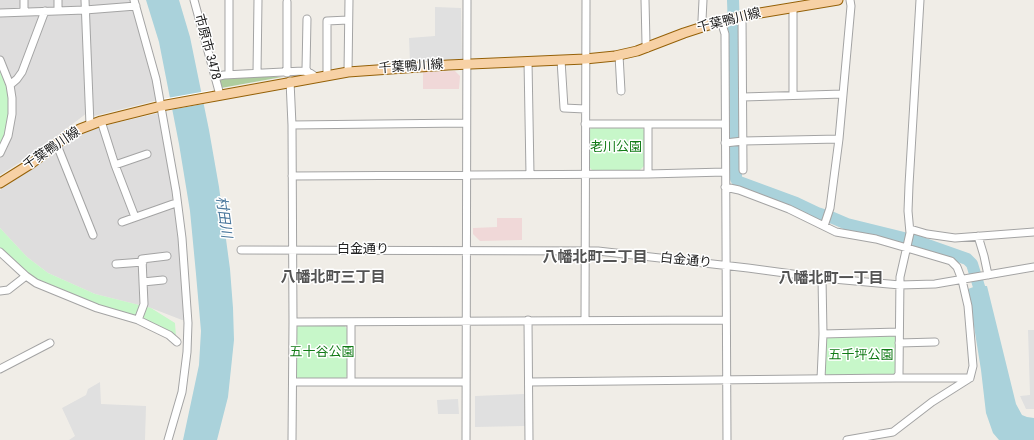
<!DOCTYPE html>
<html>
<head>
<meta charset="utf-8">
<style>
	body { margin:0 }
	canvas { display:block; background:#f0ede7 }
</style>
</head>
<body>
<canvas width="1034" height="440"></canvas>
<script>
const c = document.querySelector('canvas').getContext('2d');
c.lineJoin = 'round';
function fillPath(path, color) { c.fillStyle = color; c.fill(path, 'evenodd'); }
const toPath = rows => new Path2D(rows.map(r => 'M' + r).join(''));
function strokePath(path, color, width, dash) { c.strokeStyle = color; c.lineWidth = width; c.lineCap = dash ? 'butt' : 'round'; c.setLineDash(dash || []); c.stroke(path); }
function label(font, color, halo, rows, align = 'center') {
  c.font = font + ' "Roboto Condensed","Noto Sans JP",sans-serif'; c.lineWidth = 3; c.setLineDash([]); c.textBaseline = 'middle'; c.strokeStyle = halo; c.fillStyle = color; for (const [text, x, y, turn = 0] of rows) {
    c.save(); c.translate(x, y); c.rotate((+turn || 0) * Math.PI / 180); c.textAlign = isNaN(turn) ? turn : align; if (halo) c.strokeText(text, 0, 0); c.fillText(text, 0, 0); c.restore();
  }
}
fillPath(toPath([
	[0,0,132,0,134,4,29,9,27,7,20,8,16,10,0,10],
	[135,9,158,100,94,116,90,103,86,12],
	[83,12,87,113,33,154,0,175,0,158,4,153,13,89,24,73,46,15],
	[40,13,38,25,21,71,12,80,10,79,0,56,0,14],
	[159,113,179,220,186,320,182,320,151,308,95,294,48,273,27,257,0,228,0,190,39,164,76,136,107,125]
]), '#dedddd');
fillPath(toPath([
	[455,71,460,76,459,89,423,89,423,72],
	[497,218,522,218,522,240,480,241,473,234,473,228,497,227]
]), '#f0d8d8');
fillPath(toPath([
	[237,77,282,77,221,88,218,81,220,79]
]), '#aecd9e');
fillPath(toPath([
	[0,64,10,89,10,108,7,133,0,148],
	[640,126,644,130,644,166,640,170,592,170,588,166,588,131,593,127],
	[0,228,27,257,48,273,95,294,151,308,175,323,176,337,160,326,141,318,95,305,32,277,0,248],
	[299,325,344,325,347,329,347,376,343,380,300,380,296,376,296,329],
	[893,335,897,338,897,372,893,377,829,377,825,373,825,340,828,337]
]), '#c7f7c9');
fillPath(toPath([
	[435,7,461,8,462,59,410,63,409,38,435,36],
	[1028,330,1034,330,1034,409,1026,409,1020,396,1030,395],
	[100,382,101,404,146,406,145,440,69,440,75,436,62,408,86,395,88,389],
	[524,394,525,426,475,427,475,396],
	[458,399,459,414,438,414,437,400]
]), '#e0e0e0');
fillPath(toPath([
	[146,0,179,0,190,37,209,130,219,187,230,269,233,308,234,340,228,397,217,440,183,440,199,365,201,331,196,274,190,211,179,144,159,42],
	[976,286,987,286,1016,404,1022,415,1027,417,1034,418,1034,440,999,440,993,433,986,413,981,370,968,289]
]), '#aad2db');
fillPath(toPath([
	[212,90,214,102,164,111,162,99]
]), '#fff');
strokePath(toPath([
	[733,0,735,58,736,179,739,182,796,203,817,213,833,218,847,224,916,241,967,259,972,264,980,290]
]), '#aad2db', 12);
const minor = toPath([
	[24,0,24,12],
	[58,0,58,11],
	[85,0,90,125],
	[134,0,156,79,176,191,182,238,188,323,187,352,182,392,168,440],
	[194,0,220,95],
	[645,0,646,43,647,48],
	[703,0,702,20,704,26],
	[287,2,287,73],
	[0,13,85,10,136,6],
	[742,16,743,170],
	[307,19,306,69,308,72],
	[721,21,725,34,727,440],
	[619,55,621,91],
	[0,60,10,85,12,98,12,114,8,136,0,153],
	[561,60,564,108,585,109],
	[528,61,530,174],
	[348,72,349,0],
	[257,73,258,0],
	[229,74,229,0],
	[327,75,327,21,348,20],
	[215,77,224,75,303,71,310,73,316,77],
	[290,81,292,125,293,322,292,440],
	[10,85,17,79,22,72,45,11],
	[793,95,793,8],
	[743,97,843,94],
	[101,121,115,165,135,217],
	[585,124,724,124],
	[648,124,648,174],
	[292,125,466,123],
	[725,143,743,141,839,139],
	[57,145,93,235],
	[115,165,147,154],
	[292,176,648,174,725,172],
	[725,187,739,190,789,209,836,232,876,239,907,248,951,261,957,267,962,280,968,306,973,366,970,378,932,402,893,432,847,440],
	[122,222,173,204],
	[824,226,830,208,839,139,851,6,850,0],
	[910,229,927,234,955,238,1034,232],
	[978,236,984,256,988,275],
	[241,250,598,251,748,268,822,278,900,285,935,284,1034,267],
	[0,252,26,276,36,283,97,308,138,320,169,335,177,342],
	[116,264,143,262],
	[143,282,163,280],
	[0,291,8,290,26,276],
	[138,320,144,304,142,259,167,256],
	[528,320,529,440],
	[585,320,586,0],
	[293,322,726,320],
	[823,334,899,332],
	[899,343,935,342],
	[0,369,50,343],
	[896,378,970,378],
	[821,379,823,334,822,278],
	[293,382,466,382],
	[351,382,351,322],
	[529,382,896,378,899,374,900,277,910,233,908,211,909,185,920,0],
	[466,440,467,0]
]);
const major = toPath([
	[0,183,32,163,70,134,80,129,101,121,161,106,348,72,448,65,585,59,615,56,637,51,684,33,721,21,760,13,838,0]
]);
strokePath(minor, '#a4a4a4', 9);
strokePath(major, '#956108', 11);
strokePath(minor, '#fff', 7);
strokePath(major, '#f7d1a5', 9);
label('13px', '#202020', '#fff', [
	["千葉鴨川線",729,21,-14],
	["市原市 3478",207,47,75],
	["千葉鴨川線",411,67,-4],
	["千葉鴨川線",52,149,-34],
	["白金通り",363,250],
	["白金通り",686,261,6]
]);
label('13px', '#117b16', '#fff', [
	["老川公園",616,148],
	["五十谷公園",322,353],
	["五千坪公園",861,356]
]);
label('italic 14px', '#4a779c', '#fff', [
	["村田川",223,217,82]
]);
label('bold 15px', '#535353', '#fff', [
	["八幡北町二丁目",595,258],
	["八幡北町三丁目",333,278],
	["八幡北町一丁目",831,279]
]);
</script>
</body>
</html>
